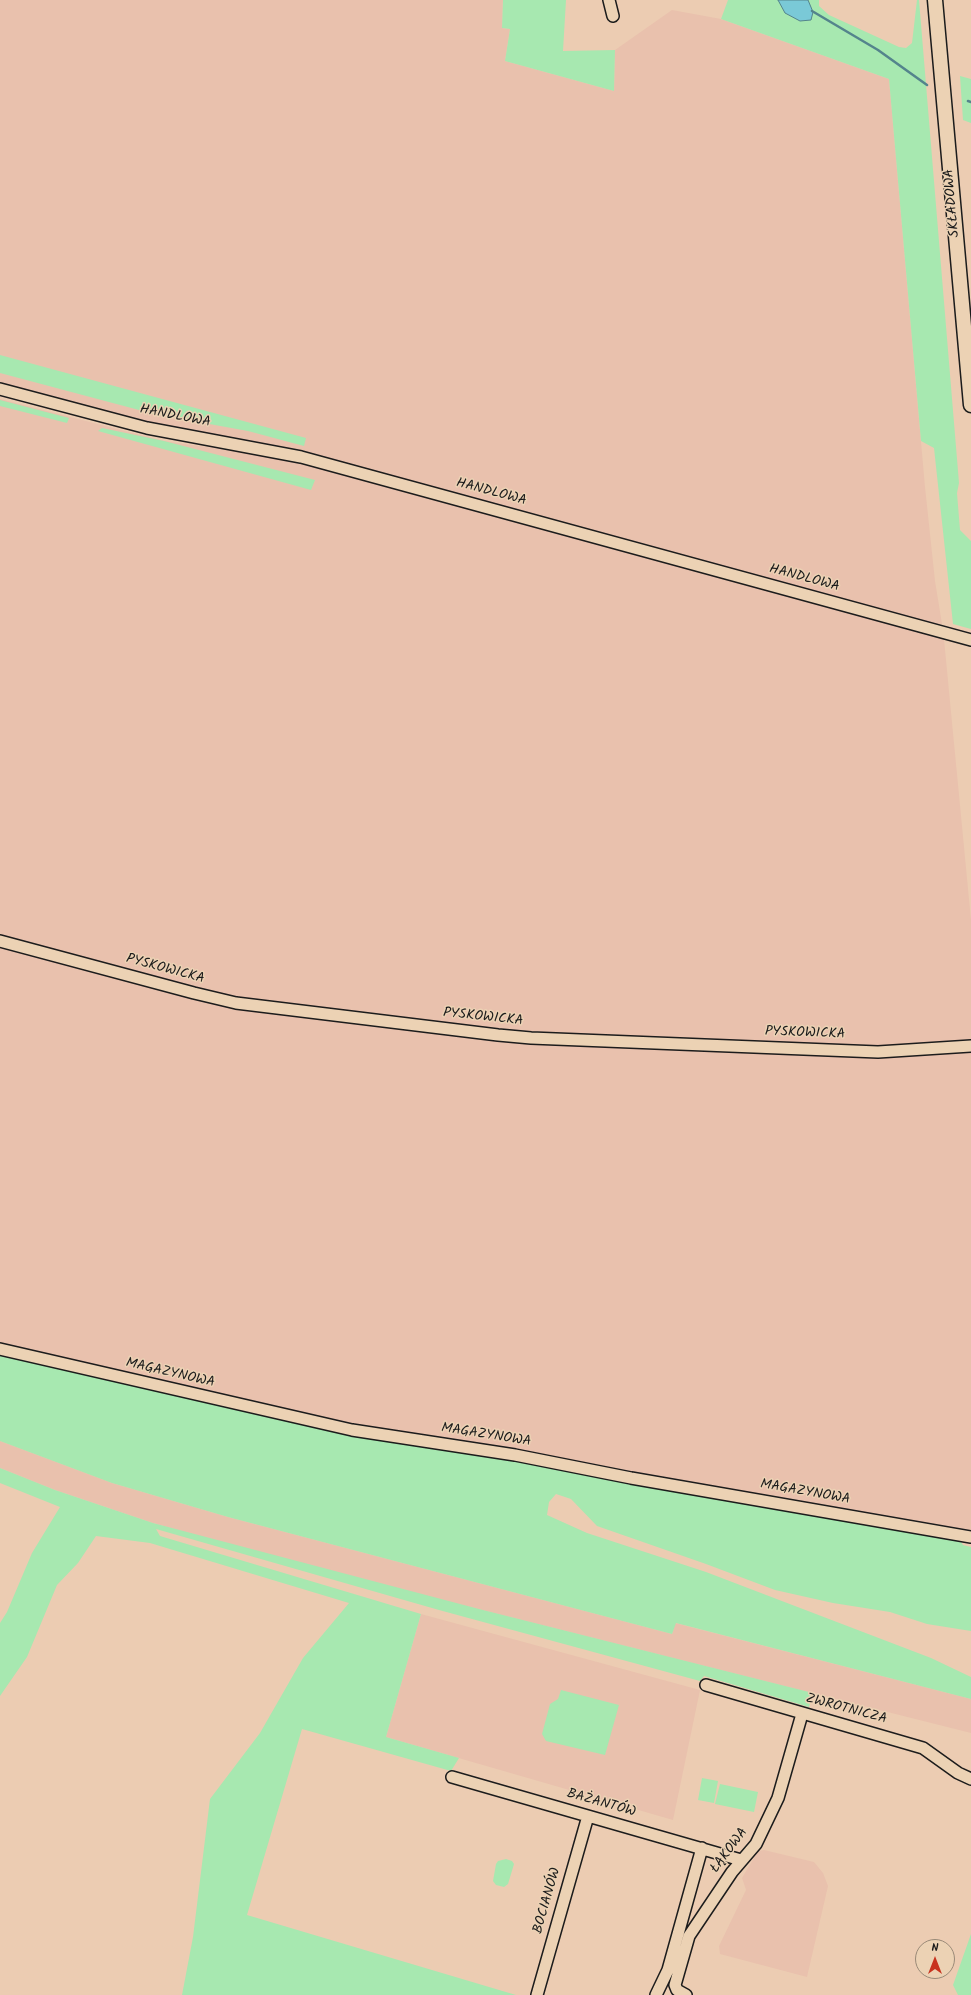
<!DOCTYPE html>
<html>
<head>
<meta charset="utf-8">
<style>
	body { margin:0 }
	#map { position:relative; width:971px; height:1995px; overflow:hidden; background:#ecccb2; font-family:Kalam,sans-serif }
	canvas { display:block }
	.north { position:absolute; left:915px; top:1939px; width:40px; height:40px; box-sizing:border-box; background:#ecd2b4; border:1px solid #998977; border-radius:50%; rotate:0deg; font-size:11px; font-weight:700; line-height:16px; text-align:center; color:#1c1c1c }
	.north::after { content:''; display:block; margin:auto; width:14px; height:18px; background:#c8321e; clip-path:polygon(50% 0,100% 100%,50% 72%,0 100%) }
</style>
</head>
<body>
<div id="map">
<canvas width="971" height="1995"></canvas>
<div class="north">N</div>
</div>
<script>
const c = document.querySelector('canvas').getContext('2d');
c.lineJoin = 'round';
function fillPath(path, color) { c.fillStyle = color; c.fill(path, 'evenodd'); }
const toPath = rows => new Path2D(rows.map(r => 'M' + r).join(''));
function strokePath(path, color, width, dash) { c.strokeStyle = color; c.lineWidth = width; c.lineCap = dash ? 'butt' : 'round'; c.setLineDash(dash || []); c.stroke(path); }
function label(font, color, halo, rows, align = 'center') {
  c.font = font + ' Kalam,sans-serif'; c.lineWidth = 3; c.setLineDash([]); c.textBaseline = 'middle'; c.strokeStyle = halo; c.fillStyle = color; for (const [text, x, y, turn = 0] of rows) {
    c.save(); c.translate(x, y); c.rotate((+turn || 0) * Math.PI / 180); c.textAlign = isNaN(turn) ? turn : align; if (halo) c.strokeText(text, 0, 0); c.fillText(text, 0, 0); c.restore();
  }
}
fillPath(toPath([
	[0,0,503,0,502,28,510,29,505,61,614,91,615,50,672,10,721,19,889,79,925,487,935,581,942,624,925,623,0,385],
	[0,399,164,441,275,457,944,639,971,920,971,1532,369,1429,0,1346],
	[0,1441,112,1483,228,1517,672,1634,675,1623,971,1699,971,1733,275,1558,153,1523,55,1490,0,1468],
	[421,1614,700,1690,673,1820,386,1737],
	[764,1850,814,1862,823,1873,828,1886,807,1977,720,1954,719,1946,746,1890,742,1878,758,1851]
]), '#e9c1ad');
fillPath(toPath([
	[503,0,566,0,563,51,615,50,614,91,505,61,510,29,502,28],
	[728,0,819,0,819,6,829,15,899,47,906,48,912,43,917,0,919,0,959,483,957,493,960,530,971,541,971,629,953,624,934,448,921,441,889,79,721,19],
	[960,76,971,79,971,123,963,120],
	[0,355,306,438,304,446,248,431,154,414,0,373],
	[0,400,69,418,67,423,0,406],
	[102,428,164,441,315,480,311,490,98,431],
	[0,1355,253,1413,398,1443,544,1464,959,1539,963,1545,971,1547,971,1631,927,1624,890,1612,833,1603,775,1590,706,1564,597,1526,571,1499,556,1494,549,1502,547,1515,587,1533,706,1572,931,1658,971,1677,971,1699,676,1623,672,1634,228,1517,112,1483,0,1441],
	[0,1468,55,1490,153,1523,479,1609,813,1693,809,1707,704,1676,700,1681,439,1610,156,1529,160,1536,421,1614,386,1737,459,1758,451,1771,302,1729,247,1915,516,1995,182,1995,193,1937,210,1799,260,1733,303,1658,349,1603,150,1543,96,1536,78,1563,57,1585,27,1657,0,1696,0,1623,7,1612,32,1553,60,1507,0,1483],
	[561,1690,619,1705,605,1755,546,1741,542,1734,550,1704,558,1699],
	[702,1778,718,1781,714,1803,698,1800],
	[720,1784,758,1792,754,1812,715,1804],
	[506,1859,512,1861,514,1864,508,1884,504,1887,496,1885,493,1881,496,1864,498,1861],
	[971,1934,971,1995,958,1995,953,1985]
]), '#a7e8b0');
const water = toPath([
	[778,0,808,0,813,12,811,20,800,21,785,13,778,0]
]);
fillPath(water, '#7ac9d7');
strokePath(water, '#54848c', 1);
strokePath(toPath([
	[812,11,878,50,927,85],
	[968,101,971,102]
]), '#54848c', 2.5);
const minor = toPath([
	[609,0,613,16],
	[0,389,147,428,301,457,971,640],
	[0,941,194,993,236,1003,498,1035,531,1038,878,1052,971,1046],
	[0,1349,352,1430,515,1455,631,1478,971,1537],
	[706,1685,923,1748,958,1773,971,1779],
	[452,1777,741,1860],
	[537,1995,588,1816],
	[656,1995,668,1970,702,1848],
	[686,1995,677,1990,675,1985,689,1936,732,1872,756,1844,778,1798,802,1714]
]);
const major = toPath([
	[935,0,971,405]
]);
strokePath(minor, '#1c1c1c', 14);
strokePath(major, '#1c1c1c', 17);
strokePath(minor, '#ecd2b4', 11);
strokePath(major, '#ecd2b4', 14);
label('14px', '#1c1c1c', '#ecd2b4', [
	["SKŁADOWA",953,203,-95],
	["HANDLOWA",175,417,11],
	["HANDLOWA",491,493,15],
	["HANDLOWA",804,579,15],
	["PYSKOWICKA",165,970,15],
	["PYSKOWICKA",483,1018,6],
	["PYSKOWICKA",805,1034,2],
	["MAGAZYNOWA",170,1374,13],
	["MAGAZYNOWA",486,1436,9],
	["MAGAZYNOWA",805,1493,10],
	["ZWROTNICZA",846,1710,15],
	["BAŻANTÓW",601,1804,16],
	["ŁĄKOWA",730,1851,-53],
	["BOCIANÓW",548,1901,-74]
]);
</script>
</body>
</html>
